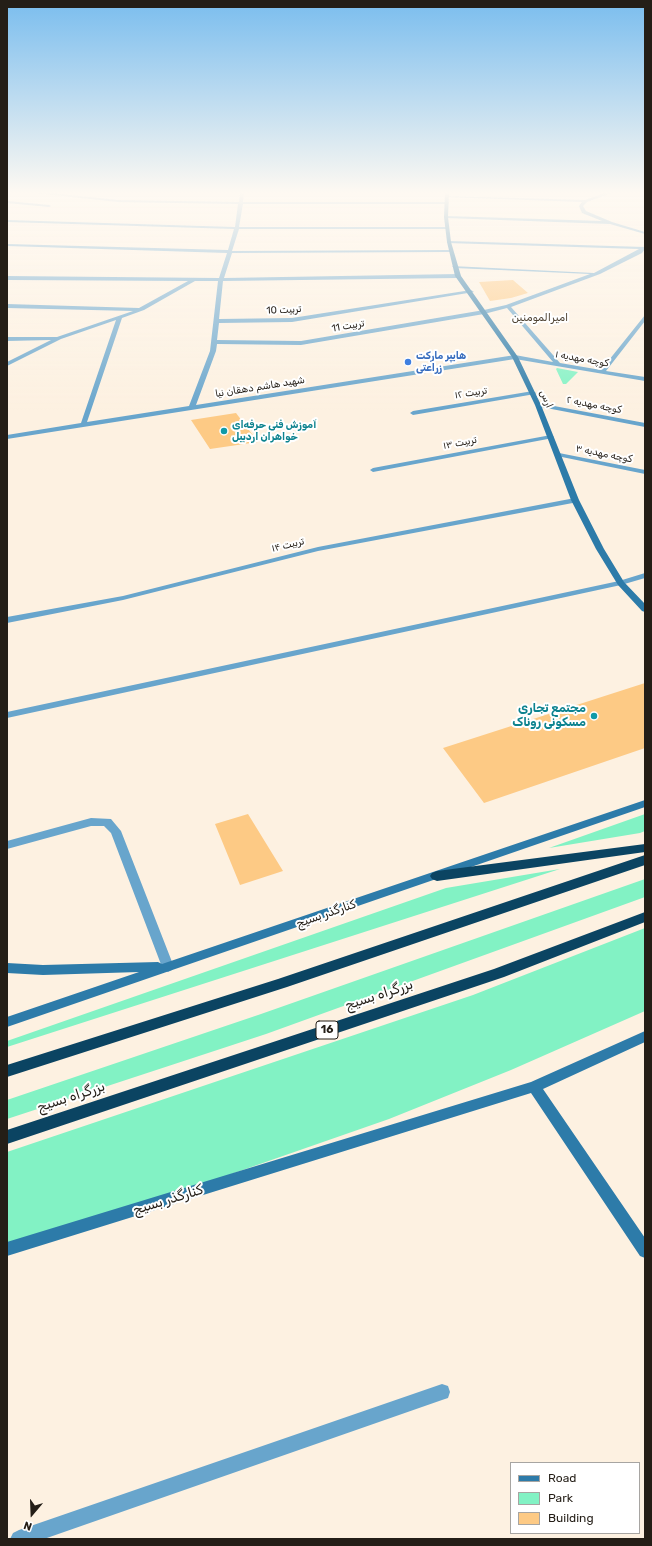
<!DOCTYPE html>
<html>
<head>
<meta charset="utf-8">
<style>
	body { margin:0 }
	#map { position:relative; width:652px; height:1546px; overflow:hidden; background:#fdf1e1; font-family:Rubik,sans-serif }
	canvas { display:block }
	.frame { position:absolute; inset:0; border:8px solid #241e17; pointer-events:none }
	.legend { position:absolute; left:510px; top:1462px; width:130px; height:72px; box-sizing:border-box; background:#fff; border:1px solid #a7a5a2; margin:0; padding:5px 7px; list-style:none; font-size:12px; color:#241e17 }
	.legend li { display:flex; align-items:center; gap:8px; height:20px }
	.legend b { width:20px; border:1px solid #a7a5a2 }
	.north { position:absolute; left:12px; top:1494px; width:40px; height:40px; -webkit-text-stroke:3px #fff; paint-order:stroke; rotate:199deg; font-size:11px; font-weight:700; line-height:16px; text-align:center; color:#241e17 }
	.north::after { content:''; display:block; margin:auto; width:14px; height:18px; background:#241e17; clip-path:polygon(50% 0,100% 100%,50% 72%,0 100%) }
</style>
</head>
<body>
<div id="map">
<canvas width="652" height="1546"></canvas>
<div class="frame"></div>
<ul class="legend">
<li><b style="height:5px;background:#2d7ba9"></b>Road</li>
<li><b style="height:11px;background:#82f2c4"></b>Park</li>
<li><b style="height:11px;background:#fdca85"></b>Building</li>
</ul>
<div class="north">N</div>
</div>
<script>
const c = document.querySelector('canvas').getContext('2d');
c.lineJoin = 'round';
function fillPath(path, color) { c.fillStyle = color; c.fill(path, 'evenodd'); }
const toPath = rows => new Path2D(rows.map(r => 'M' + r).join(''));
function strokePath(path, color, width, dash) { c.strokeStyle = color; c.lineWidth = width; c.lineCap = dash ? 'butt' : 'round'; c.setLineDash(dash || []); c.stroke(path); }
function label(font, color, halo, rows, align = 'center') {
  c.font = font + ' Rubik,"Noto Naskh Arabic",sans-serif'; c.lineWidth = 4; c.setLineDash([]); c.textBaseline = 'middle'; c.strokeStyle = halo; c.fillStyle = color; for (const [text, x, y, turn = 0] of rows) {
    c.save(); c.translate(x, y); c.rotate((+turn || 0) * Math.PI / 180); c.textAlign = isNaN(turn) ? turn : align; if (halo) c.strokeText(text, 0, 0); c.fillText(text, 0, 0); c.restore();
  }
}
fillPath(toPath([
	[557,368,578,372,566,384,563,384,556,369],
	[645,814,645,831,640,833,549,848],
	[560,869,7,1047,7,1041,446,888],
	[645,879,645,897,266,1034,7,1119,7,1100,261,1014],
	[645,928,645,1011,511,1070,389,1119,22,1247,7,1251,7,1152,473,995]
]), '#82f2c4');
fillPath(toPath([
	[513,280,528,293,511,298,490,301,479,282],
	[236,413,258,442,210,449,191,420],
	[645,683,645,748,484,803,443,748],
	[248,814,283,871,240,885,215,824]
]), '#fdca85');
fillPath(toPath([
	[34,193,52,193,118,200,239,202,240,193,244,193,243,202,447,202,449,203,447,204,243,204,239,227,447,227,449,228,447,229,239,229,232,251,450,250,452,251,450,252,232,253,224,278,458,274,461,276,458,278,223,281,219,319,292,318,471,290,474,292,292,322,219,323,217,340,301,341,484,310,506,305,590,274,454,268,452,266,594,273,639,249,447,243,449,241,645,247,645,249,642,253,600,274,511,307,560,363,601,370,645,315,645,321,606,371,645,377,645,381,515,359,7,439,7,435,81,423,116,320,61,339,7,366,7,362,51,340,7,341,7,337,57,337,133,311,7,308,7,304,139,308,188,281,7,280,7,276,219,278,227,253,7,246,7,244,228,250,234,229,7,222,7,220,235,227,238,204,118,202,34,193],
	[195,281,218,281,210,351,189,406,87,422,122,318,144,310,195,281],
	[507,308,553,362,515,355,196,405,216,351,217,344,301,345,484,314,507,308],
	[605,193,612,193,587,202,583,206,586,211,612,222,645,232,645,234,610,224,446,218,444,217,446,216,602,221,582,213,579,206,582,202,445,197,447,196,585,200,605,193],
	[7,201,49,205,51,206,49,207,7,203,7,201],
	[533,391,536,393,535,394,413,415,410,413,413,411,533,391],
	[538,403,645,423,645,427,536,406,536,404,538,403],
	[551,435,554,437,553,438,373,472,370,470,373,468,551,435],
	[559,453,645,470,645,474,557,456,556,455,559,453],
	[575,498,579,500,578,502,318,551,123,600,7,623,7,617,123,596,318,547,575,498],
	[645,573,645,578,621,585,7,718,7,712,619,581,645,573],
	[91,818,111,819,121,831,174,967,172,970,168,972,164,970,162,967,111,833,104,826,91,826,7,849,7,841,91,818],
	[442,1384,448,1386,450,1392,448,1398,442,1400,44,1539,10,1539,13,1533,19,1530,442,1384]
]), '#68a5cc');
fillPath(toPath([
	[445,193,449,193,448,217,451,242,461,276,518,357,541,405,579,500,604,549,624,582,645,604,645,612,642,611,618,585,596,549,571,500,535,405,512,357,455,276,447,242,444,217,445,193],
	[645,800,645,807,7,1027,7,1017,139,972,43,975,7,973,7,963,43,965,158,962,162,964,645,800],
	[645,1031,645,1042,543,1089,645,1238,645,1258,640,1256,531,1093,7,1256,7,1242,531,1082,645,1031]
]), '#2d7ba9');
fillPath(toPath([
	[645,844,645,852,437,881,432,879,430,876,432,873,437,871,645,844],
	[645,855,645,865,287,987,7,1077,7,1065,278,979,645,855],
	[645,912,645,922,504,977,7,1144,7,1130,494,969,645,912]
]), '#0b4462');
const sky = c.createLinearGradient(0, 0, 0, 410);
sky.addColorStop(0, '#7abdee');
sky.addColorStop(0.47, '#fef9f2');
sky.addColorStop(1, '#fef9f200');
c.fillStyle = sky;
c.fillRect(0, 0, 652, 410);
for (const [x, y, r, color] of [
	[408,362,4,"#3f7fe0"],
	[224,431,4,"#0f9aa8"],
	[594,716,4,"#0f9aa8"]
]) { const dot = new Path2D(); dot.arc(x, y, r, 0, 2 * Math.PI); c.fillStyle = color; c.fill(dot); strokePath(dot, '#fff', 1.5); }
label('10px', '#241e17', '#fff', [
	["تربیت 10",284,310,-3],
	["تربیت 11",348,326,-10],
	["کوچه مهدیه ۱",582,359,10],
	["شهید هاشم دهقان نیا",260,387,-9],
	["تربیت ۱۲",471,393,-9],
	["ارس",546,399,66],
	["کوچه مهدیه ۲",594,405,11],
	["تربیت ۱۳",460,443,-11],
	["کوچه مهدیه ۳",604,454,11],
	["تربیت ۱۴",288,545,-14]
]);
label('bold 10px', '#366cbe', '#fff', [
	["هایپر مارکت",416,356],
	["زراعتی",416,368]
], 'left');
label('bold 10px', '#0d838f', '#fff', [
	["آموزش فنی حرفه‌ای",232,425],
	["خواهران اردبیل",232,437]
], 'left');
label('11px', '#4e4232', '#fff', [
	["امیرالمومنین",540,318]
]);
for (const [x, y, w] of [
	[327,1030,22]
]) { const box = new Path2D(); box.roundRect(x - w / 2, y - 9, w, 18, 3); c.fillStyle = '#fff'; c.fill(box); strokePath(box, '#241e17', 1); }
label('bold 11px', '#241e17', null, [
	["16",327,1030]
]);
label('bold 12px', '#0d838f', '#fff', [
	["مجتمع تجاری",586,709],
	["مسکونی روناک",586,723]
], 'right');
label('12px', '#241e17', '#fff', [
	["کنارگذر بسیج",326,914,-19]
]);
label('14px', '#241e17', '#fff', [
	["بزرگراه بسیج",379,995,-18],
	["بزرگراه بسیج",71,1097,-18],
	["کنارگذر بسیج",168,1200,-17]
]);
</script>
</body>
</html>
